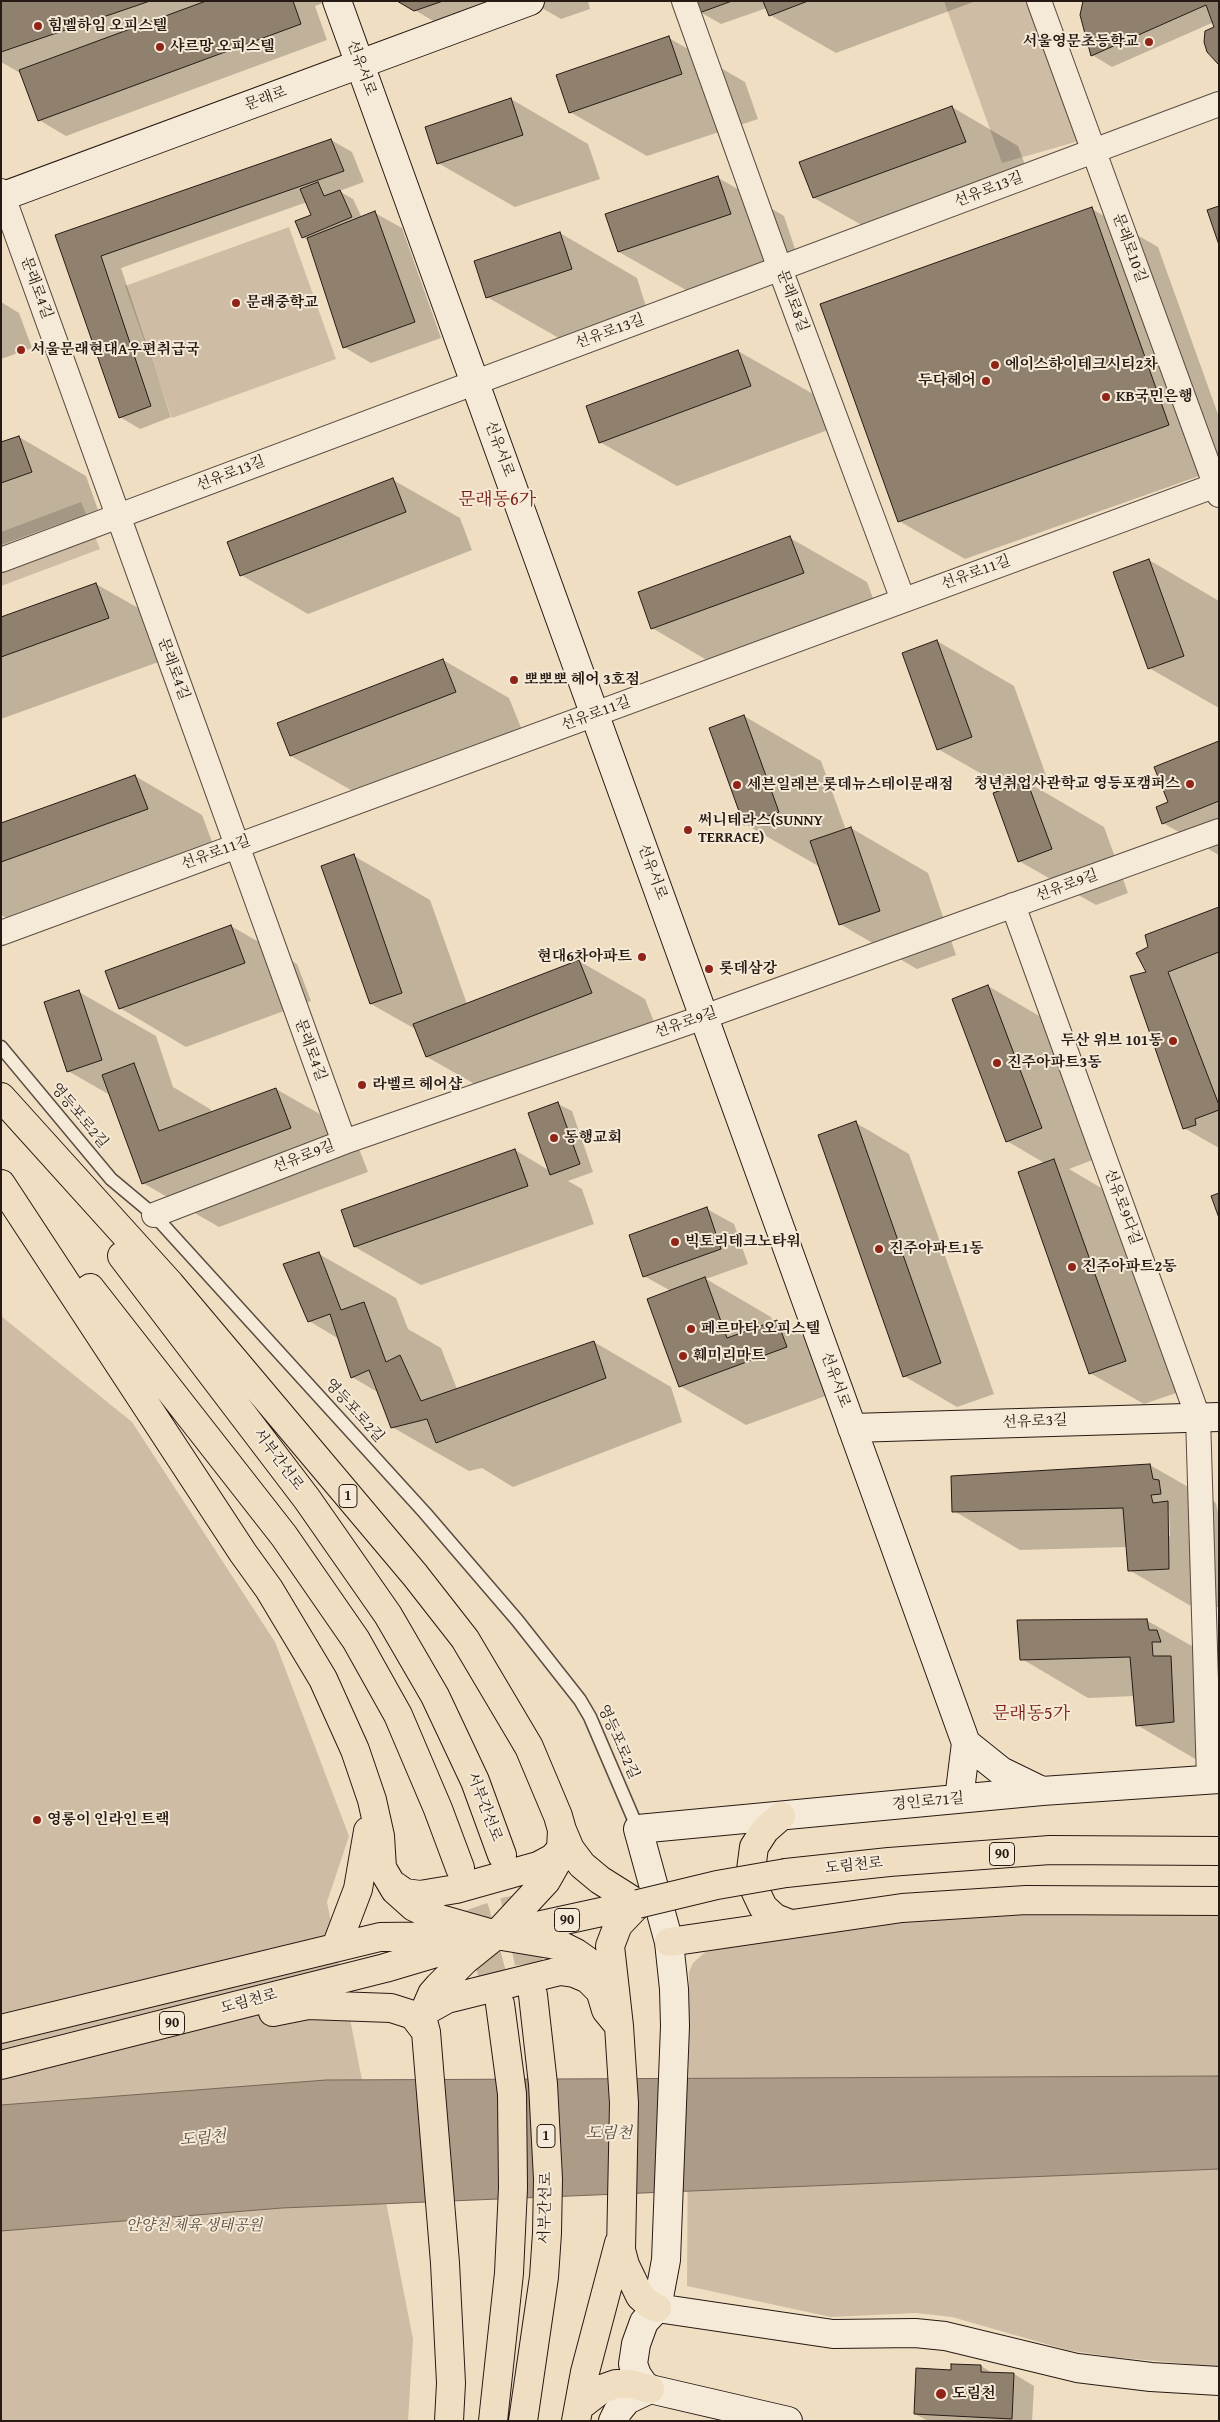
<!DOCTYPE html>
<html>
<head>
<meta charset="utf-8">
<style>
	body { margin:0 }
	#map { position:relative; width:1220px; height:2422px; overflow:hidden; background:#f0dec2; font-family:"Gentium Book Plus",serif }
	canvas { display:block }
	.frame { position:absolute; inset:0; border:2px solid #271a14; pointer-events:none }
</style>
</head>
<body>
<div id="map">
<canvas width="1220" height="2422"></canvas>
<div class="frame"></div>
</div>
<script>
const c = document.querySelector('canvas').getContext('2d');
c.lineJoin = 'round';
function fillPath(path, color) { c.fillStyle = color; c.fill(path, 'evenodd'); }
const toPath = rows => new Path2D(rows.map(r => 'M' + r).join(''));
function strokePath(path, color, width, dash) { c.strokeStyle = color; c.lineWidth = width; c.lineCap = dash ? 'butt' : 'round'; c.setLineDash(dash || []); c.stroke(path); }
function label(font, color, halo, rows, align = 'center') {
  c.font = font + ' "Gentium Book Plus","Noto Serif KR",serif'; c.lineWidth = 4; c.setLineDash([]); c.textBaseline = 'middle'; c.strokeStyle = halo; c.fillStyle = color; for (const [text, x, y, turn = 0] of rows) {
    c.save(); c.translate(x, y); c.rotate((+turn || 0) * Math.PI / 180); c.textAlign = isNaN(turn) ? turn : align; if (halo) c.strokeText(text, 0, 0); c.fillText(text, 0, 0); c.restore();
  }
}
fillPath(toPath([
	[944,1,1029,1,1079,141,1002,163],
	[289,227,336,359,172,418,125,286],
	[81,502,100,549,1,586,1,532],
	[1,1316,132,1422,275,1642,349,1836,327,1902,413,2339,408,2421,1,2421],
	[1031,1910,1219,1912,1219,2367,1113,2357,1067,2350,952,2317,916,2313,831,2317,687,2286,689,1972,693,1963,713,1945,731,1940]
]), '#cebda4');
const water = toPath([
	[1219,2076,1219,2169,282,2208,1,2231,1,2105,326,2080,1219,2076]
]);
fillPath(water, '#ac9b87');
strokePath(water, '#776759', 1);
fillPath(toPath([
	[1,1,328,1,315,6,327,40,66,136,39,120,22,74,1,62],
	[399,1,496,1,442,26],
	[530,1,588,1,590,9,561,19],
	[697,1,976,1,836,53,770,15,767,8,721,24,700,12],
	[1085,1,1219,1,1216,28,1214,22,1112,67,1092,55,1081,14],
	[669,38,745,82,758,119,647,156,570,112],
	[511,99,588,144,600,179,515,207,438,163],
	[952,107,1018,146,1031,181,881,236,814,198],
	[331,140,352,152,364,182,339,191,353,199,362,218,375,213,402,228,441,338,371,363,344,347,309,241,303,237,312,216,307,202,121,268,171,417,140,429,120,417,56,235],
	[717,177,784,216,796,252,686,290,619,252],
	[1092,209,1158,247,1219,417,1219,469,965,559,899,521],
	[560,233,637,278,648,313,564,341,487,297],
	[1,302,19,313,32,348,1,359],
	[738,351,815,395,828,430,677,486,600,442],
	[19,437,86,476,98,510,1,545,1,444],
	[393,480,460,518,472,550,308,614,241,575],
	[790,538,867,582,880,617,729,673,652,628],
	[1149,560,1219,601,1219,708,1149,668],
	[96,584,163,622,175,656,1,719,1,618],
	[937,641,1014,686,1048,781,1034,786,1104,827,1128,893,1096,905,1019,861,1008,789,938,749],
	[443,660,509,698,522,730,358,794,291,756,279,723],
	[744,716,821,761,846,830,851,828,928,873,956,955,917,969,840,924,820,867,745,824],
	[1219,742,1219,855,1163,823,1169,802],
	[135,776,202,815,214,847,11,920,1,915,1,824],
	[354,856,430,900,467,1004,579,961,645,999,658,1032,494,1095,427,1057,417,1030,371,1004],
	[1219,908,1219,1148,1184,1128,1147,972],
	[231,926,297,964,311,1001,186,1047,120,1008],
	[988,986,1041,1017,1095,1159,1069,1169,1108,1192,1179,1392,1144,1404,1090,1373,1046,1164,1007,1141],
	[79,992,156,1036,173,1087,210,1109,212,1113,276,1089,353,1133,368,1172,219,1227,143,1183,110,1095,68,1071],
	[558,1104,572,1111,593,1172,568,1181,582,1189,594,1224,421,1285,355,1247,515,1150,550,1171],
	[856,1123,909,1154,994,1394,957,1407,904,1376],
	[707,1209,734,1224,748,1264,706,1279,771,1317,773,1322,777,1321,843,1359,853,1386,746,1425,680,1386,671,1291,644,1276],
	[319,1254,396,1298,408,1329,441,1348,457,1389,594,1342,671,1387,682,1422,513,1487,482,1468,469,1471,392,1427,379,1393,352,1377,339,1339,309,1321],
	[1150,1465,1216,1503,1219,1516,1219,1607,1196,1609,1129,1570,1127,1547,1020,1550,954,1511],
	[1167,1510,1169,1510,1170,1536,1167,1536],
	[1146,1620,1213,1658,1214,1664,1219,1667,1219,1762,1204,1764,1137,1725,1135,1696,1088,1698,1022,1659],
	[952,2365,981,2366,994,2374,1014,2374,1034,2386,1032,2421,928,2421,915,2414,952,2371]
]), '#0003');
const building = toPath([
	[1,1,150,1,1,52,1,1],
	[206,1,293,1,301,24,38,121,19,70,206,1],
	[397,1,443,1,414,11,397,1],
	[695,1,732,1,699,13,695,1],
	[763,1,808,1,769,16,763,1],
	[1083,1,1219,1,1219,65,1207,52,1204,42,1205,31,1214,27,1206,5,1091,56,1080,15,1083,1],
	[669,36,682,74,569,113,556,75,669,36],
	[511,98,523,135,437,164,425,127,511,98],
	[952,106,966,142,813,198,799,162,952,106],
	[331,139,344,171,101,256,151,406,119,418,55,235,331,139],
	[718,176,731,214,618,252,605,214,718,176],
	[318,182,324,196,340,190,352,217,302,238,295,221,311,215,300,189,318,182],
	[1219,206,1219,245,1207,210,1219,206],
	[1092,207,1169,425,898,522,820,304,1092,207],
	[375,211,415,322,343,348,307,238,375,211],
	[560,232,572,269,486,298,474,261,560,232],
	[738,350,751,386,599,443,586,406,738,350],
	[19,436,32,472,1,483,1,442,19,436],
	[393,478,406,512,240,576,227,542,393,478],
	[790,536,804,573,651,629,638,592,790,536],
	[1149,559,1184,656,1148,669,1113,572,1149,559],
	[96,583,109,618,1,657,1,617,96,583],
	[937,640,972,737,937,750,902,653,937,640],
	[443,659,456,692,290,756,277,723,443,659],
	[744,715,779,812,744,825,709,728,744,715],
	[1219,741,1219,801,1162,824,1156,807,1168,802,1154,767,1219,741],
	[135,775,148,809,1,862,1,823,135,775],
	[1027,781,1052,849,1018,862,993,793,1027,781],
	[851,827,880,911,839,925,810,841,851,827],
	[354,854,402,993,370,1004,321,866,354,854],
	[1219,907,1219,952,1168,972,1219,1105,1219,1110,1195,1119,1196,1125,1183,1129,1130,976,1146,972,1136,953,1148,947,1145,935,1219,907],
	[231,925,245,963,119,1009,105,971,231,925],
	[579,960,592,993,426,1057,413,1024,579,960],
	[988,985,1042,1128,1006,1142,952,999,988,985],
	[79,990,102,1060,67,1072,44,1002,79,990],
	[134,1063,159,1131,276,1088,291,1128,142,1184,102,1075,134,1063],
	[558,1102,580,1164,550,1175,528,1113,558,1102],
	[856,1121,941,1363,903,1377,818,1135,856,1121],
	[515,1149,528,1186,354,1247,341,1210,515,1149],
	[1054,1159,1126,1361,1089,1374,1018,1172,1054,1159],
	[1219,1193,1219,1218,1211,1196,1219,1193],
	[707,1207,721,1249,643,1277,629,1235,707,1207],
	[319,1252,341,1310,364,1302,386,1362,400,1355,421,1401,594,1341,606,1378,436,1443,427,1419,391,1428,369,1370,351,1378,330,1314,308,1322,283,1264,319,1252],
	[705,1277,727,1338,777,1320,787,1347,679,1387,647,1299,705,1277],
	[1150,1464,1153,1479,1159,1480,1161,1494,1151,1495,1153,1503,1168,1501,1169,1569,1128,1571,1123,1508,952,1512,951,1476,1150,1464],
	[1147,1619,1149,1630,1157,1630,1161,1642,1152,1642,1153,1656,1171,1656,1174,1722,1136,1726,1130,1657,1020,1660,1017,1620,1147,1619],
	[951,2364,981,2365,981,2372,1014,2373,1012,2419,914,2414,916,2368,951,2370,951,2364]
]);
fillPath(building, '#90806e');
strokePath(building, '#271a14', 1);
strokePath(toPath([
	[502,1855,513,1890,528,1959,533,1995],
	[460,1868,476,1913,500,2004]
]), '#c8b79f', 28, [28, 14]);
const lane = toPath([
	[1,1047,111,1179,154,1215,425,1513,517,1620,580,1700,590,1717,638,1829]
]);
const street = toPath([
	[684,1,780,269,903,600],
	[1039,1,1219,495],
	[1,191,344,1142],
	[1,560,1219,104],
	[1013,905,1198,1417,1209,1779],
	[1,933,1219,484],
	[154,1215,344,1142,704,1017,1219,831]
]);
const secondary = toPath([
	[337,1,966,1743,959,1799],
	[1,197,530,1],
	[852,1428,1219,1417],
	[966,1743,1001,1771,1042,1791],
	[657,2308,666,2260,675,2026,674,1989,669,1942,638,1829,1042,1791,1219,1779],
	[613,2421,618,2411,627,2400,650,2389],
	[788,2421,650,2389,644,2385,637,2375,633,2364,636,2344,644,2322,657,2308,833,2334,915,2333,945,2336,1077,2368,1151,2377,1219,2381]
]);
const primary = toPath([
	[1,1097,170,1284,415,1575,465,1639,529,1747,558,1816,562,1830,561,1849,559,1858,546,1881,496,1935,465,1960,439,1986,432,1994,422,2017,426,2032,445,2263,451,2383,449,2421],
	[1,1184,243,1553,269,1589,323,1679,355,1750,372,1800,380,1836,382,1868,395,1890,414,1907,440,1919,496,1935,562,1946,576,1953,586,1960,594,1970,606,2010,619,2026],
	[122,1256,307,1499,388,1615,435,1696,475,1781,502,1855],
	[90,1288,284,1536,356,1640,398,1715,438,1809,460,1868],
	[781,1816,765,1830,754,1847,751,1870,754,1888,763,1907,775,1918,788,1923],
	[562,1830,570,1849,582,1865,600,1880,638,1904],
	[786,1873,889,1862,1050,1850,1219,1851],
	[395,1886,405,1893,420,1895,456,1889,538,1866,553,1858,561,1849],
	[638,1904,618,1925,610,1946,619,2026,624,2103,621,2250,625,2265,640,2296,650,2305,657,2308],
	[669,1942,902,1908,1026,1900,1219,1901],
	[336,1947,358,1889,368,1831],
	[273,2012,308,2005,391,2008,413,2015,426,2032],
	[423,2015,429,2009,447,1999,560,1971,574,1973,588,1979,601,1992],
	[1,2029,380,1937,460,1936],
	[1,2065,385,1968,496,1935,638,1904],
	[580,2406,602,2389,616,2384,630,2384,650,2389],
	[493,2421,509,2273,513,2188,512,2094,500,2004],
	[523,2421,544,2277,547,2233,548,2179,543,2084,533,1995],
	[576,2421,585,2372,619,2243]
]);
strokePath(lane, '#594b40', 15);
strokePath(street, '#594b40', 26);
strokePath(secondary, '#271a14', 30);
strokePath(primary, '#271a14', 30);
strokePath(lane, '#f5ead7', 12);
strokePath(street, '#f5ead7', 24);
strokePath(secondary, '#f5ead7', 28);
strokePath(primary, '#f0dec2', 28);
const primaryBridge = toPath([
	[638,1904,717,1885,786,1873]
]);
strokePath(primaryBridge, '#271a14', 30, []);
strokePath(primaryBridge, '#f0dec2', 28);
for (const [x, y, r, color] of [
	[38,26,5,"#8f2418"],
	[1149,42,5,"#8f2418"],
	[160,47,5,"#8f2418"],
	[236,303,5,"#8f2418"],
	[21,350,5,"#8f2418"],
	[995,365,5,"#8f2418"],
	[986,381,5,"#8f2418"],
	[1106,397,5,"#8f2418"],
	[514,680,5,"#8f2418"],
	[1190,784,5,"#8f2418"],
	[737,785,5,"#8f2418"],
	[688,830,5,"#8f2418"],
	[642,957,5,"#8f2418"],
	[709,969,5,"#8f2418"],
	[1173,1041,5,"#8f2418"],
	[997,1063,5,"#8f2418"],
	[362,1085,5,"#8f2418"],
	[554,1138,5,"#8f2418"],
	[675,1242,5,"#8f2418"],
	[879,1249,5,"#8f2418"],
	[1072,1267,5,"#8f2418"],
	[691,1329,5,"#8f2418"],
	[683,1356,5,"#8f2418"],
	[37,1820,5,"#8f2418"],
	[941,2394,6,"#8f2418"]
]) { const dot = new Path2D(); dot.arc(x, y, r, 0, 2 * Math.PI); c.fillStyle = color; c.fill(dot); strokePath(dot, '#f5ead7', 2); }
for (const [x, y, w] of [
	[348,1496,18],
	[1002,1854,25],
	[567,1920,25],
	[172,2023,25],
	[546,2136,18]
]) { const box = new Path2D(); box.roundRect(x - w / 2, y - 11.5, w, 23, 4); c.fillStyle = '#f5ead7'; c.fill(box); strokePath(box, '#271a14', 1); }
label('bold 14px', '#271a14', null, [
	["1",348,1496],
	["90",1002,1854],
	["90",567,1920],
	["90",172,2023],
	["1",546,2136]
]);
label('bold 15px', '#271a14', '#f5ead7', [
	["힘멜하임 오피스텔",48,26],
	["서울영문초등학교",1139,42,"right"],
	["샤르망 오피스텔",170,47],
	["문래중학교",246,303],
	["서울문래현대A우편취급국",31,350],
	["에이스하이테크시티2차",1005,365],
	["두다헤어",976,381,"right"],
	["KB국민은행",1116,397],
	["뽀뽀뽀 헤어 3호점",524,680],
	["청년취업사관학교 영등포캠퍼스",1180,784,"right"],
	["세븐일레븐 롯데뉴스테이문래점",747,785],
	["써니테라스(SUNNY",698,821],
	["TERRACE)",698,838],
	["현대6차아파트",632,957,"right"],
	["롯데삼강",719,969],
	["두산 위브 101동",1163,1041,"right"],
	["진주아파트3동",1007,1063],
	["라벨르 헤어샵",372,1085],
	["동행교회",564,1138],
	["빅토리테크노타워",685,1242],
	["진주아파트1동",889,1249],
	["진주아파트2동",1082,1267],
	["페르마타 오피스텔",701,1329],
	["훼미리마트",693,1356],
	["영롱이 인라인 트랙",47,1820],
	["도림천",952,2394]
], 'left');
label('15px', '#271a14', '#f5ead7', [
	["선유서로",361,68,70],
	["문래로",266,99,-20],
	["선유로13길",989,190,-21],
	["문래로10길",1129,248,70],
	["문래로4길",36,288,70],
	["문래로8길",792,301,70],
	["선유로13길",610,332,-20],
	["선유서로",499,449,70],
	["선유로13길",231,474,-21],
	["선유로11길",976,573,-20],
	["문래로4길",173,669,70],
	["선유로11길",596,714,-20],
	["선유로11길",216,853,-20],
	["선유서로",652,872,70],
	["선유로9길",1067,886,-20],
	["선유로9길",686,1023,-19],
	["문래로4길",310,1050,70],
	["영등포로2길",79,1116,50],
	["선유로9길",304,1157,-21],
	["선유로9다길",1122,1207,70],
	["선유서로",835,1380,70],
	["영등포로2길",354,1411,48],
	["선유로3길",1035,1422,-2],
	["서부간선로",278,1460,53],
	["영등포로2길",618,1742,66],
	["경인로71길",928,1802,-5],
	["서부간선로",484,1807,69],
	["도림천로",854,1866,-6],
	["도림천로",249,2002,-15],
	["서부간선로",546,2208,-89]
]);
label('italic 15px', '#594b3f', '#f5ead7', [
	["안양천 체육 생태공원",194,2226]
]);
label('italic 16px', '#5c4e42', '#f5ead7', [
	["도림천",609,2134],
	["도림천",203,2139,-5]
]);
label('18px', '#7a1f14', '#f5ead7', [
	["문래동6가",497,500],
	["문래동5가",1031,1714]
]);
</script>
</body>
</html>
